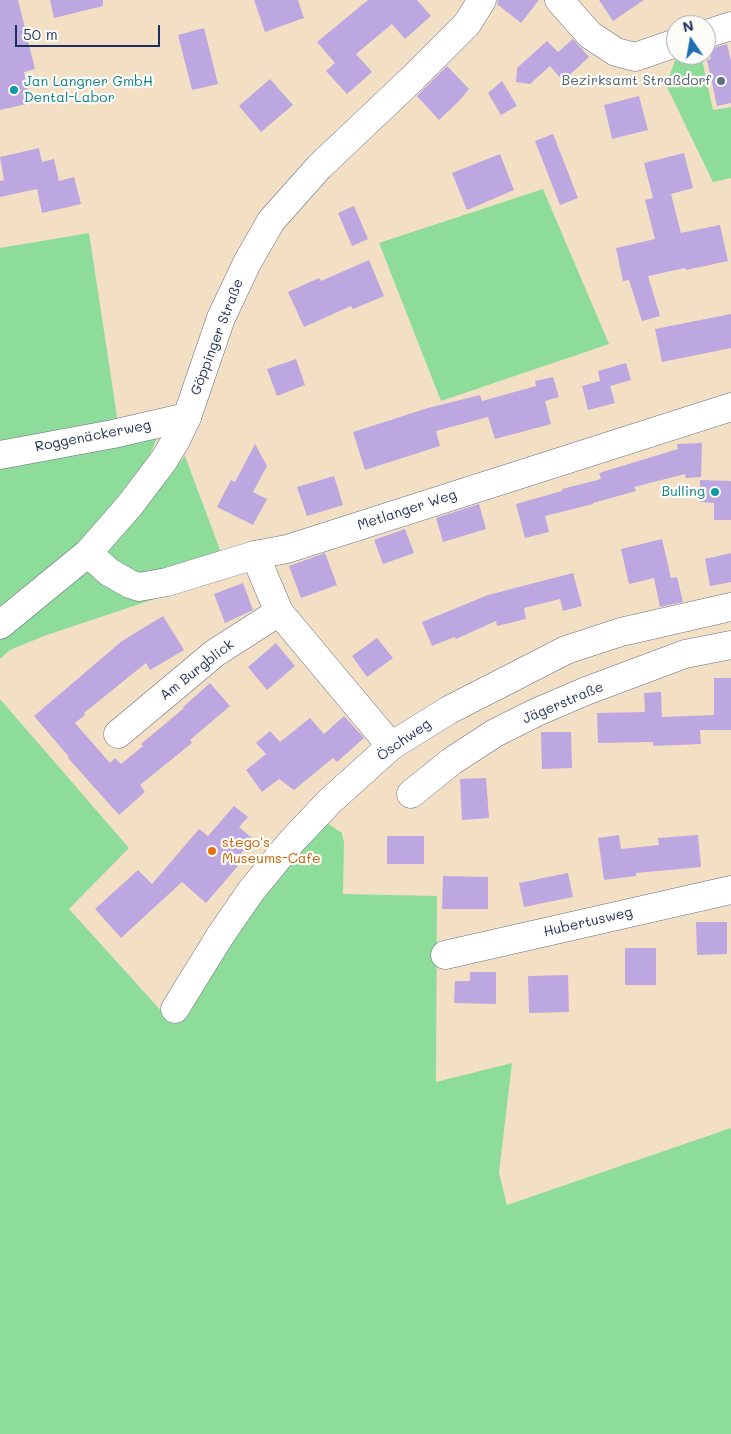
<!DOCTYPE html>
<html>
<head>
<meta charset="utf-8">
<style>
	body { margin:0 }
	#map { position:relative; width:731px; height:1434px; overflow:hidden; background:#f3e0c4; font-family:Mali,sans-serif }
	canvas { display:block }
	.north { position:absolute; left:666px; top:15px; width:50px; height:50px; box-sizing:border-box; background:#fdfcf7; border:1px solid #a3aaba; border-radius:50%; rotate:348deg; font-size:14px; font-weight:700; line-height:20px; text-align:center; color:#1b2f5e }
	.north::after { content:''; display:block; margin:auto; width:18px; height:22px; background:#1f6fb2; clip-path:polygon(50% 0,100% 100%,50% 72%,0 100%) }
	.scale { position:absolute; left:15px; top:25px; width:145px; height:22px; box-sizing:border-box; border:2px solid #1b2f5e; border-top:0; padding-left:6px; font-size:15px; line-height:18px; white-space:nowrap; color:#1b2f5e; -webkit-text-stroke:4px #fdfcf7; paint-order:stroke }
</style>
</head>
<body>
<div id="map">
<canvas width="731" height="1434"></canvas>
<div class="north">N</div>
<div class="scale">50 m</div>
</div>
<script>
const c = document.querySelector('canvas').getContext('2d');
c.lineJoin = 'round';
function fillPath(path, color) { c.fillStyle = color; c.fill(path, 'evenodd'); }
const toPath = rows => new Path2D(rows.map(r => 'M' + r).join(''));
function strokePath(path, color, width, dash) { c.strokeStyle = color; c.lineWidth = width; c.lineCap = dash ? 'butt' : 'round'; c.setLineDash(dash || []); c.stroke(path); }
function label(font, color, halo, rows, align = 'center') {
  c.font = font + ' Mali,sans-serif'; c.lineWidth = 4.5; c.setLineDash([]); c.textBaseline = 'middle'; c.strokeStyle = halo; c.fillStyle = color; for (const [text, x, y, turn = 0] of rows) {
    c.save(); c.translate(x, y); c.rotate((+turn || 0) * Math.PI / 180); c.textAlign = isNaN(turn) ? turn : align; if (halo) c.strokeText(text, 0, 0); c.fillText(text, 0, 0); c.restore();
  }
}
fillPath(toPath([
	[677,55,701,55,713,110,731,107,731,178,713,182,666,85],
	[543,189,609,344,441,401,379,243],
	[89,233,118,423,0,446,0,248],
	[161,429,149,457,87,536,0,606,0,456],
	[185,456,229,574,44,636,10,650,0,659,0,639,49,599,129,528],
	[0,699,129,848,69,909,174,1025,246,918,289,863,327,823,342,833,344,843,343,894,437,896,436,1082,512,1063,499,1173,507,1205,731,1128,731,1434,0,1434]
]), '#8edc9a');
fillPath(toPath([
	[0,0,18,0,35,69,24,72,31,103,0,110],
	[50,0,103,0,103,6,54,18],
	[254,0,298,0,304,18,265,32],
	[368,0,417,0,431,16,405,39,392,24,356,54,372,72,347,94,326,71,335,63,317,42],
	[498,0,539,0,521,23,497,4],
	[599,0,644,0,613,21],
	[204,28,218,84,192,90,178,35],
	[573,39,589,57,563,81,550,66,530,84,516,82,517,68,547,41,558,52],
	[727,44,731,61,731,103,717,106,707,60,711,59,709,49],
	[447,66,469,89,459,101,439,120,417,96],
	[270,79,293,105,261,132,239,106],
	[502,81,517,106,501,115,488,93],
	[639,96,648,130,612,139,604,105],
	[553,134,578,198,560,205,535,141],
	[39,148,42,162,54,159,59,181,74,177,81,204,42,213,37,189,0,197,0,181,4,180,0,157],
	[684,153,693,188,671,194,681,233,720,225,728,261,686,270,685,268,648,276,660,316,642,321,629,280,623,281,616,248,655,239,645,200,653,198,644,163],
	[500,154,514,190,467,210,452,173],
	[354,206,368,239,352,246,338,213],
	[369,260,384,296,353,309,351,306,304,327,288,292,319,278,321,281],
	[731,314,731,348,662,362,655,329],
	[296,359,305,385,277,396,267,369],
	[626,363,631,380,610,386,615,403,588,410,582,386,600,381,598,371],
	[553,377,559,397,545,401,551,424,495,439,488,417,436,431,440,446,365,470,353,432,428,408,480,395,482,401,536,386,535,381],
	[702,443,701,477,686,478,685,474,634,487,636,491,593,503,593,504,545,516,549,532,525,538,516,504,562,491,562,489,601,479,599,473,678,449,677,444],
	[255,444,267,466,253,492,267,499,253,525,217,507,231,480,235,482],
	[334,476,343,505,307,516,297,487],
	[700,480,731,481,731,520,714,520,714,503,700,502],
	[479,504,486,529,443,542,436,518],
	[405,529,414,553,383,564,374,540],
	[662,539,671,578,677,577,683,602,660,607,654,578,629,584,621,549],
	[325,553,337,585,301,598,289,566],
	[731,553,731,582,710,586,705,559],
	[573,573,582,606,563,611,560,599,524,608,526,619,497,626,496,621,456,639,454,637,432,646,422,622,488,595],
	[243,583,253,610,225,623,214,594],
	[163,616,184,650,150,670,146,663,84,713,85,715,75,723,110,763,115,758,121,764,143,746,141,744,184,708,183,707,210,683,230,706,190,740,192,743,140,785,145,792,119,815,68,758,69,757,34,716,122,641],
	[377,638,393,658,367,677,352,656],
	[276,643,295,666,267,690,248,667],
	[714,678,731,678,731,730,700,730,701,744,653,746,653,742,598,743,597,713,645,712,644,693,661,692,662,717,714,715],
	[344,716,364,738,337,762,333,758,294,790,279,779,262,792,246,770,266,754,256,743,270,731,280,742,310,718,324,734],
	[541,732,571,732,572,768,542,769],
	[486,778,489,818,462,820,460,779],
	[234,806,248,817,239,827,253,839,234,862,238,866,206,903,182,882,121,938,95,909,138,870,152,884,199,829,208,836],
	[619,835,621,849,659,845,658,838,698,835,701,867,636,873,636,876,604,880,598,838],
	[387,836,424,836,424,864,387,864],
	[568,873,573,897,524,907,519,883],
	[443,876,488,877,488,909,442,909],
	[696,922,727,922,727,954,697,955],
	[625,948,656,948,656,985,625,985],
	[470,972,496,972,496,1004,454,1003,455,981,470,981],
	[568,975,569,1012,529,1013,528,976]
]), '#bca7e0');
const minor = toPath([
	[559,0,590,35,616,52,635,57,676,43],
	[706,34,731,26],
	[0,455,113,434,187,417],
	[88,553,109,572,130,584,139,587,167,582,255,555,287,549,731,407],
	[255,555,279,612,391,746],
	[118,734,215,653,279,612],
	[411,794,452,761,495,733,537,712,586,691,685,654,731,645],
	[445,955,731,890],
	[175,1009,220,936,251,891,292,841,330,801,391,746,449,710,566,650,621,632,731,607]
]);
const major = toPath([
	[0,625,88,553,130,505,164,460,176,440,187,417,221,318,247,263,271,221,319,167,413,78,467,24,482,0]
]);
strokePath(minor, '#676d82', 29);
strokePath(major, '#676d82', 29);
strokePath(minor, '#fff', 28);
strokePath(major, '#fff', 28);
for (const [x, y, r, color] of [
	[721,81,5,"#5c6f8a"],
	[14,90,5,"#0f9aa8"],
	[715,492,5,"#0f9aa8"],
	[212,851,5,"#e8710a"]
]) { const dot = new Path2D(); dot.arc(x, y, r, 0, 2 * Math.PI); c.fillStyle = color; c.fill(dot); strokePath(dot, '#fdfcf7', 2); }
label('14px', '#4e5e75', '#fdfcf7', [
	["Bezirksamt Straßdorf",711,81]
], 'right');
label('14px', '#0d838f', '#fdfcf7', [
	["Jan Langner GmbH",24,82],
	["Dental-Labor",24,98],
	["Bulling",705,492,"right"]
], 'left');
label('14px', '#1b2f5e', '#fdfcf7', [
	["Göppinger Straße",217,337,-69],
	["Roggenäckerweg",93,436,-11],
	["Metlanger Weg",407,510,-18],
	["Am Burgblick",197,670,-38],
	["Jägerstraße",563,703,-23],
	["Öschweg",404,740,-35],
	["Hubertusweg",588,922,-13]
]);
label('14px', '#c56008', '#fdfcf7', [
	["stego's",222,843],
	["Museums-Cafe",222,859]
], 'left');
</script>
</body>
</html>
